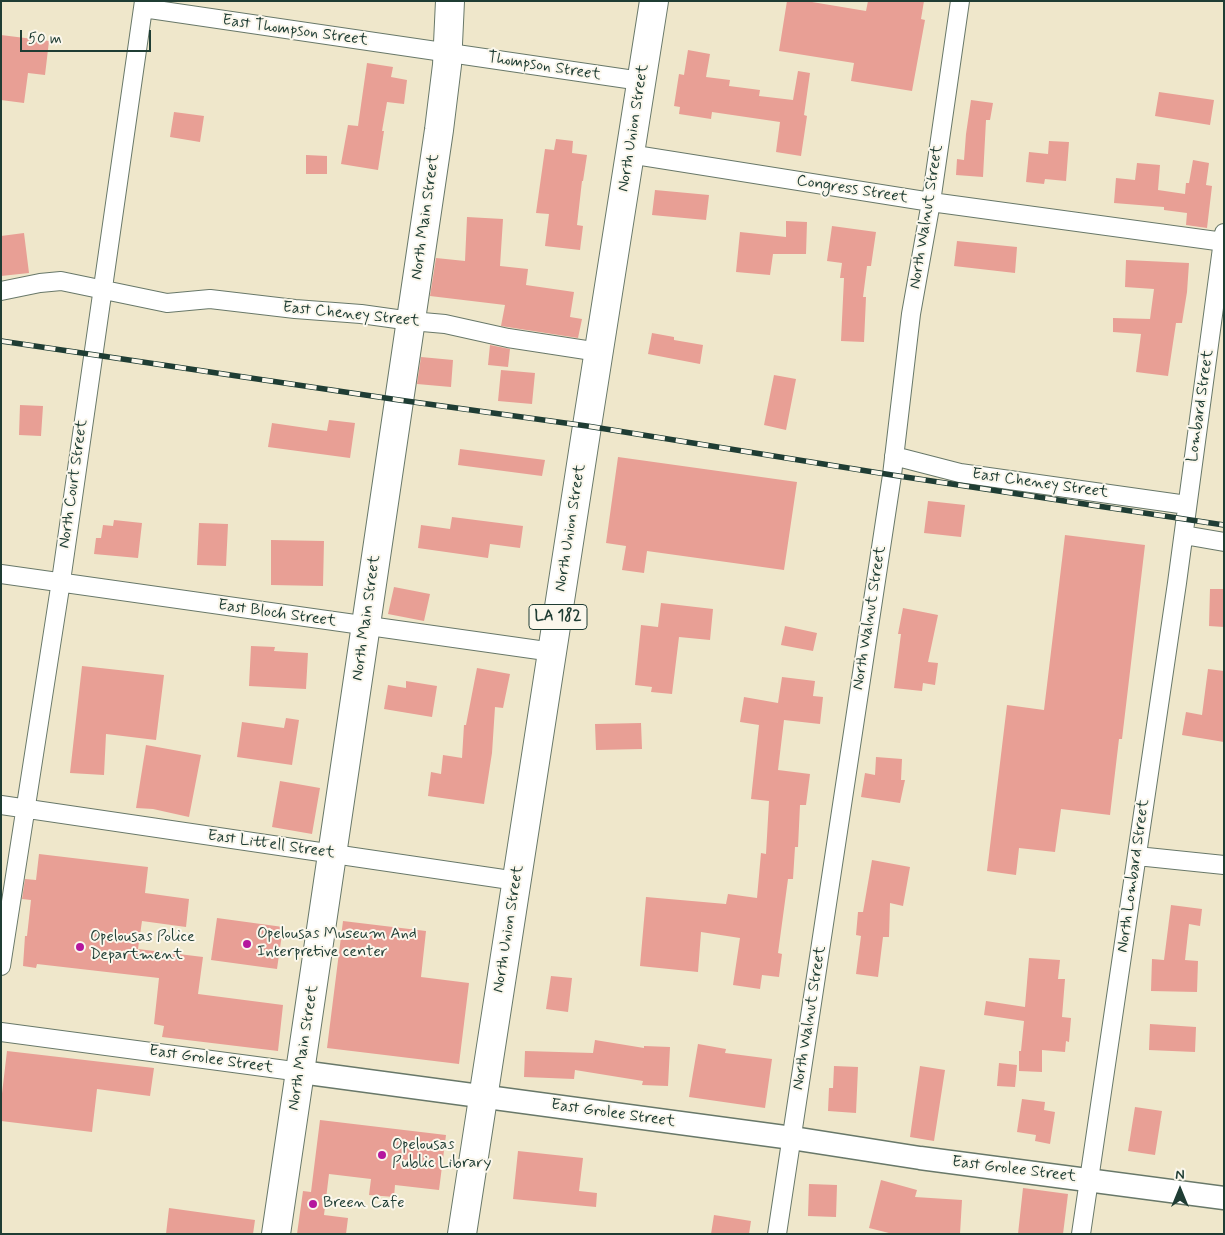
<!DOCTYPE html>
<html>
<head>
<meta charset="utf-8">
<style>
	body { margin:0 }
	#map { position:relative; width:1225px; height:1235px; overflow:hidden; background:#efe7cb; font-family:Mynerve,sans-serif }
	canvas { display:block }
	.frame { position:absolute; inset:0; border:2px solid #1f3d34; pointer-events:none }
	.north { position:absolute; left:1155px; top:1165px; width:50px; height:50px; -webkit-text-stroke:4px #fbf7ec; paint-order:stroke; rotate:0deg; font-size:14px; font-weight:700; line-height:20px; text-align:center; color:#1f3d34 }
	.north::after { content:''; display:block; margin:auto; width:18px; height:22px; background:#1f3d34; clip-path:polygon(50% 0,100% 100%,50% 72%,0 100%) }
	.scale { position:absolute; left:20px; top:30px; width:131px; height:22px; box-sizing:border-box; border:2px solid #1f3d34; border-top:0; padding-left:6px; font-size:15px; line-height:18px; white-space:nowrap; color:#1f3d34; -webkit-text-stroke:4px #fbf7ec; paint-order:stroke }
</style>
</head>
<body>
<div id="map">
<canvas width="1225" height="1235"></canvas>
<div class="frame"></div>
<div class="north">N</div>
<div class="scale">50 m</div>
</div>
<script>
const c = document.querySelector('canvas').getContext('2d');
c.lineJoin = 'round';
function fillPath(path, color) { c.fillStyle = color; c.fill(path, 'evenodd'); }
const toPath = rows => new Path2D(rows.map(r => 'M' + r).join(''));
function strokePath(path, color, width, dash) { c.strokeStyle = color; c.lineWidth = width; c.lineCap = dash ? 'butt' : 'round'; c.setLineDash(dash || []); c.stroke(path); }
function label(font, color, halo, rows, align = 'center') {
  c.font = font + ' Mynerve,sans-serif'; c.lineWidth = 4; c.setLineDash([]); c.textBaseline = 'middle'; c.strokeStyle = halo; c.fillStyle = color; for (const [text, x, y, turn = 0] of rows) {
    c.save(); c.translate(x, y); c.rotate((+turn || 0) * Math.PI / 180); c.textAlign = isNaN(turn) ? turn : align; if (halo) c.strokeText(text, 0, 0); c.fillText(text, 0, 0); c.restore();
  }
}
fillPath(toPath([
	[787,1,806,1,866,11,868,1,924,1,921,19,925,20,912,91,851,81,854,63,779,51],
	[1,35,49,41,45,75,28,73,24,103,1,100],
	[688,50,710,54,706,77,730,80,729,86,760,90,759,96,793,100,798,71,810,73,804,115,807,116,801,156,776,152,780,122,712,112,711,119,679,114,680,107,674,106,679,74,684,75],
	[367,63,393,67,391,77,407,80,404,104,387,102,382,131,384,131,378,170,341,164,348,125,358,126],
	[1159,92,1214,100,1210,125,1155,116],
	[971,100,993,103,990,120,986,120,983,177,956,175,957,159,964,160,966,134],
	[174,112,204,116,200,142,170,137],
	[556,139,573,141,572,153,587,155,583,181,582,181,577,225,583,226,580,250,545,246,549,214,536,213,545,149,554,150],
	[1049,141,1069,142,1066,181,1045,179,1044,184,1026,182,1029,152,1048,154],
	[306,155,327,156,327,174,306,174],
	[1193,160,1209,163,1206,185,1212,186,1207,228,1186,225,1187,213,1164,210,1164,207,1114,203,1116,178,1135,180,1137,163,1160,165,1158,190,1185,194,1186,183,1189,183],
	[655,190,709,195,706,220,652,215],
	[467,217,503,219,500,266,528,269,526,285,574,292,570,317,582,319,578,338,501,326,505,305,430,296,436,258,465,261],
	[786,221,807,222,806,254,773,254,770,275,736,272,740,232,786,237],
	[832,226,876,232,871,266,867,266,863,297,866,297,864,342,841,341,844,278,840,278,842,263,827,261],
	[24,233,29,273,1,276,1,236],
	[957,241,1017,247,1015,273,954,266],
	[1126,260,1189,263,1187,292,1182,323,1176,323,1168,376,1136,372,1141,334,1113,332,1113,318,1150,319,1154,289,1125,287],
	[652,333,674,337,674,340,703,345,700,364,648,354],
	[490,345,510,349,508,367,488,365],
	[421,357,453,360,451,387,417,384],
	[501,370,535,373,532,404,498,401],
	[774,375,796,379,786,430,764,425],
	[20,405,43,406,41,436,19,435],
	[329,420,355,423,350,458,268,447,272,423,327,431],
	[460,449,545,460,542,476,458,465],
	[618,457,797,482,784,570,647,551,644,573,622,570,626,546,606,543],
	[928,501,965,505,961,537,924,533],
	[452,517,523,526,520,548,490,544,488,558,418,548,421,525,450,529],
	[114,520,142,523,138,558,94,554,96,538,101,538,103,525,113,526],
	[199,523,228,524,226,566,197,565],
	[1065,535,1145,545,1122,739,1119,739,1110,815,1061,809,1055,852,1019,848,1016,875,987,871,1007,705,1044,710],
	[271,540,324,541,323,586,271,585],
	[394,587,430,594,424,621,388,614],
	[1210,589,1224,589,1224,627,1209,626],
	[661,603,713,609,710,640,679,637,672,694,651,692,652,687,635,685,641,625,658,627],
	[903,608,938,615,928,662,938,663,935,685,923,683,922,691,894,688,901,634,898,634],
	[785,626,817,633,813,651,781,645],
	[251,646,275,647,274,651,308,653,306,689,249,686],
	[82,666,164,675,156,740,106,734,104,775,70,773],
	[477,668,510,674,503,708,495,707,492,753,484,804,428,796,431,772,441,774,443,755,462,758,464,725,466,725],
	[1208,669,1224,671,1224,742,1182,735,1186,712,1202,715],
	[782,677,815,681,813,696,823,697,820,724,784,720,778,770,810,774,806,805,800,805,798,847,795,847,793,879,788,879,778,953,782,954,779,977,762,975,760,989,733,985,740,938,701,932,698,972,640,966,646,897,726,904,728,894,757,898,761,853,766,854,769,801,751,799,759,725,740,722,744,697,778,703],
	[406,681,437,686,432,717,384,709,388,685,406,688],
	[286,718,299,720,292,765,237,757,242,722,284,728],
	[641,723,642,749,596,750,595,724],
	[146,745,201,755,189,817,153,809,136,808],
	[876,757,902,759,901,780,905,780,900,803,861,797,865,773,875,775],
	[280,781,320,788,312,834,272,827],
	[39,854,148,867,145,893,189,899,186,927,142,921,138,949,203,957,198,994,283,1005,278,1051,162,1037,164,1026,154,1024,159,978,37,964,36,968,23,966,25,936,27,936,31,900,22,899,25,879,36,880],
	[872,860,910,867,903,906,890,903,889,937,883,937,878,977,856,974,861,936,856,935,858,912,863,912],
	[1171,905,1202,909,1200,926,1189,924,1185,960,1198,961,1197,992,1151,991,1152,959,1164,960],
	[217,918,283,927,277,969,211,960],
	[343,921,426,931,421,977,469,983,459,1064,327,1048],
	[1029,958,1060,960,1058,979,1065,979,1062,1017,1071,1018,1069,1042,1066,1041,1065,1052,1042,1050,1042,1072,1019,1071,1019,1051,1021,1051,1024,1021,984,1015,986,1001,1025,1007],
	[551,976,572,978,568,1012,546,1009],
	[1150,1024,1196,1027,1195,1052,1149,1050],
	[595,1040,644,1048,644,1046,670,1047,668,1086,642,1085,643,1081,575,1070,574,1079,524,1077,525,1051,593,1053],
	[698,1044,726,1049,725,1053,772,1059,765,1108,689,1097],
	[7,1051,154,1068,150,1096,97,1089,92,1132,1,1121,1,1102],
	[999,1063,1017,1065,1015,1087,997,1086],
	[834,1066,858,1067,856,1113,828,1111,829,1088,833,1088],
	[920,1066,945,1070,934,1141,910,1137],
	[1022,1099,1045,1102,1044,1110,1055,1112,1050,1144,1035,1141,1036,1135,1017,1132],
	[1135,1107,1162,1111,1155,1155,1128,1151],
	[320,1120,446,1135,439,1190,395,1185,394,1197,369,1195,371,1179,329,1174,324,1215,348,1218,346,1234,297,1234,303,1191,311,1192],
	[518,1151,583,1158,579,1191,597,1193,596,1207,513,1199],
	[881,1180,917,1190,915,1197,962,1200,960,1234,893,1234,869,1228],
	[809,1184,837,1185,836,1217,808,1216],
	[1023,1188,1068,1194,1063,1234,1018,1234],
	[169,1208,255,1220,253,1234,166,1234],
	[714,1215,751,1221,749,1234,711,1234]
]), '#e89f95');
const minor = toPath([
	[143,8,641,81],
	[629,154,931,202,1224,242],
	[1,291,40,283,61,281,167,303,210,299,295,309,361,314,411,321,445,324,508,338,599,352],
	[894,456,960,473,1187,505],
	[1184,535,1224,542],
	[1,574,553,652],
	[1,805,517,881],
	[1137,856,1224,865],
	[1,966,61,581,144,1],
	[1,1032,301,1072],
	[777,1234,892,475,911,314,931,202,960,1],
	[1081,1234,1177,583,1224,233]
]);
const tertiary = toPath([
	[301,1072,792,1138,920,1158,1224,1198]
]);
const primary = toPath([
	[276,1234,439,130,447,65,450,1],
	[462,1234,587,426,654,1]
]);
strokePath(minor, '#687869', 20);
strokePath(tertiary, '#687869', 25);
strokePath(primary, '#687869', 30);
strokePath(minor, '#fff', 18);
strokePath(tertiary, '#fff', 22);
strokePath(primary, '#fff', 28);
const rail = toPath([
	[1,341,399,400,587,426,892,475,1224,525]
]);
strokePath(rail, '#1f3d34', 5.5);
strokePath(rail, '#fbf7ec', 4, [11]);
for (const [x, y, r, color] of [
	[247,944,5,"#b5179e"],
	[80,947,5,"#b5179e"],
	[382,1155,5,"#b5179e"],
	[313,1204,5,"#b5179e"]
]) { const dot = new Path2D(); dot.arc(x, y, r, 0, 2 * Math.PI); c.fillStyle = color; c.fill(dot); strokePath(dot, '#fbf7ec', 2); }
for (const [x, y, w] of [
	[558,617,58]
]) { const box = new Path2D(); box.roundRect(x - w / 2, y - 12.5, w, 25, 4); c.fillStyle = '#fbf7ec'; c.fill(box); strokePath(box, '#1f3d34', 1); }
label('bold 15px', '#1f3d34', null, [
	["LA 182",558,617]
]);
label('16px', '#1f3d34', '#fbf7ec', [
	["East Thompson Street",295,31,8],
	["Thompson Street",544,67,9],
	["North Union Street",634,128,-81],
	["Congress Street",852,190,9],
	["North Main Street",426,217,-82],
	["North Walnut Street",927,217,-81],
	["East Cheney Street",351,315,6],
	["Lombard Street",1201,406,-82],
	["North Court Street",74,484,-82],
	["East Cheney Street",1040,484,8],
	["North Union Street",571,528,-81],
	["East Bloch Street",277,614,8],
	["North Main Street",367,618,-82],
	["North Walnut Street",870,618,-81],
	["East Littell Street",271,845,8],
	["North Lombard Street",1134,876,-82],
	["North Union Street",509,929,-81],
	["North Walnut Street",810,1018,-81],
	["North Main Street",304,1048,-81],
	["East Grolee Street",211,1060,8],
	["East Grolee Street",613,1114,8],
	["East Grolee Street",1014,1170,7]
]);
label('16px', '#1f3d34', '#fbf7ec', [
	["Opelousas Museum And",257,935],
	["Interpretive center",257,953],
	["Opelousas Police",90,938],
	["Department",90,956],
	["Opelousas",392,1146],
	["Public Library",392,1164],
	["Breen Cafe",323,1204]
], 'left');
</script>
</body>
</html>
